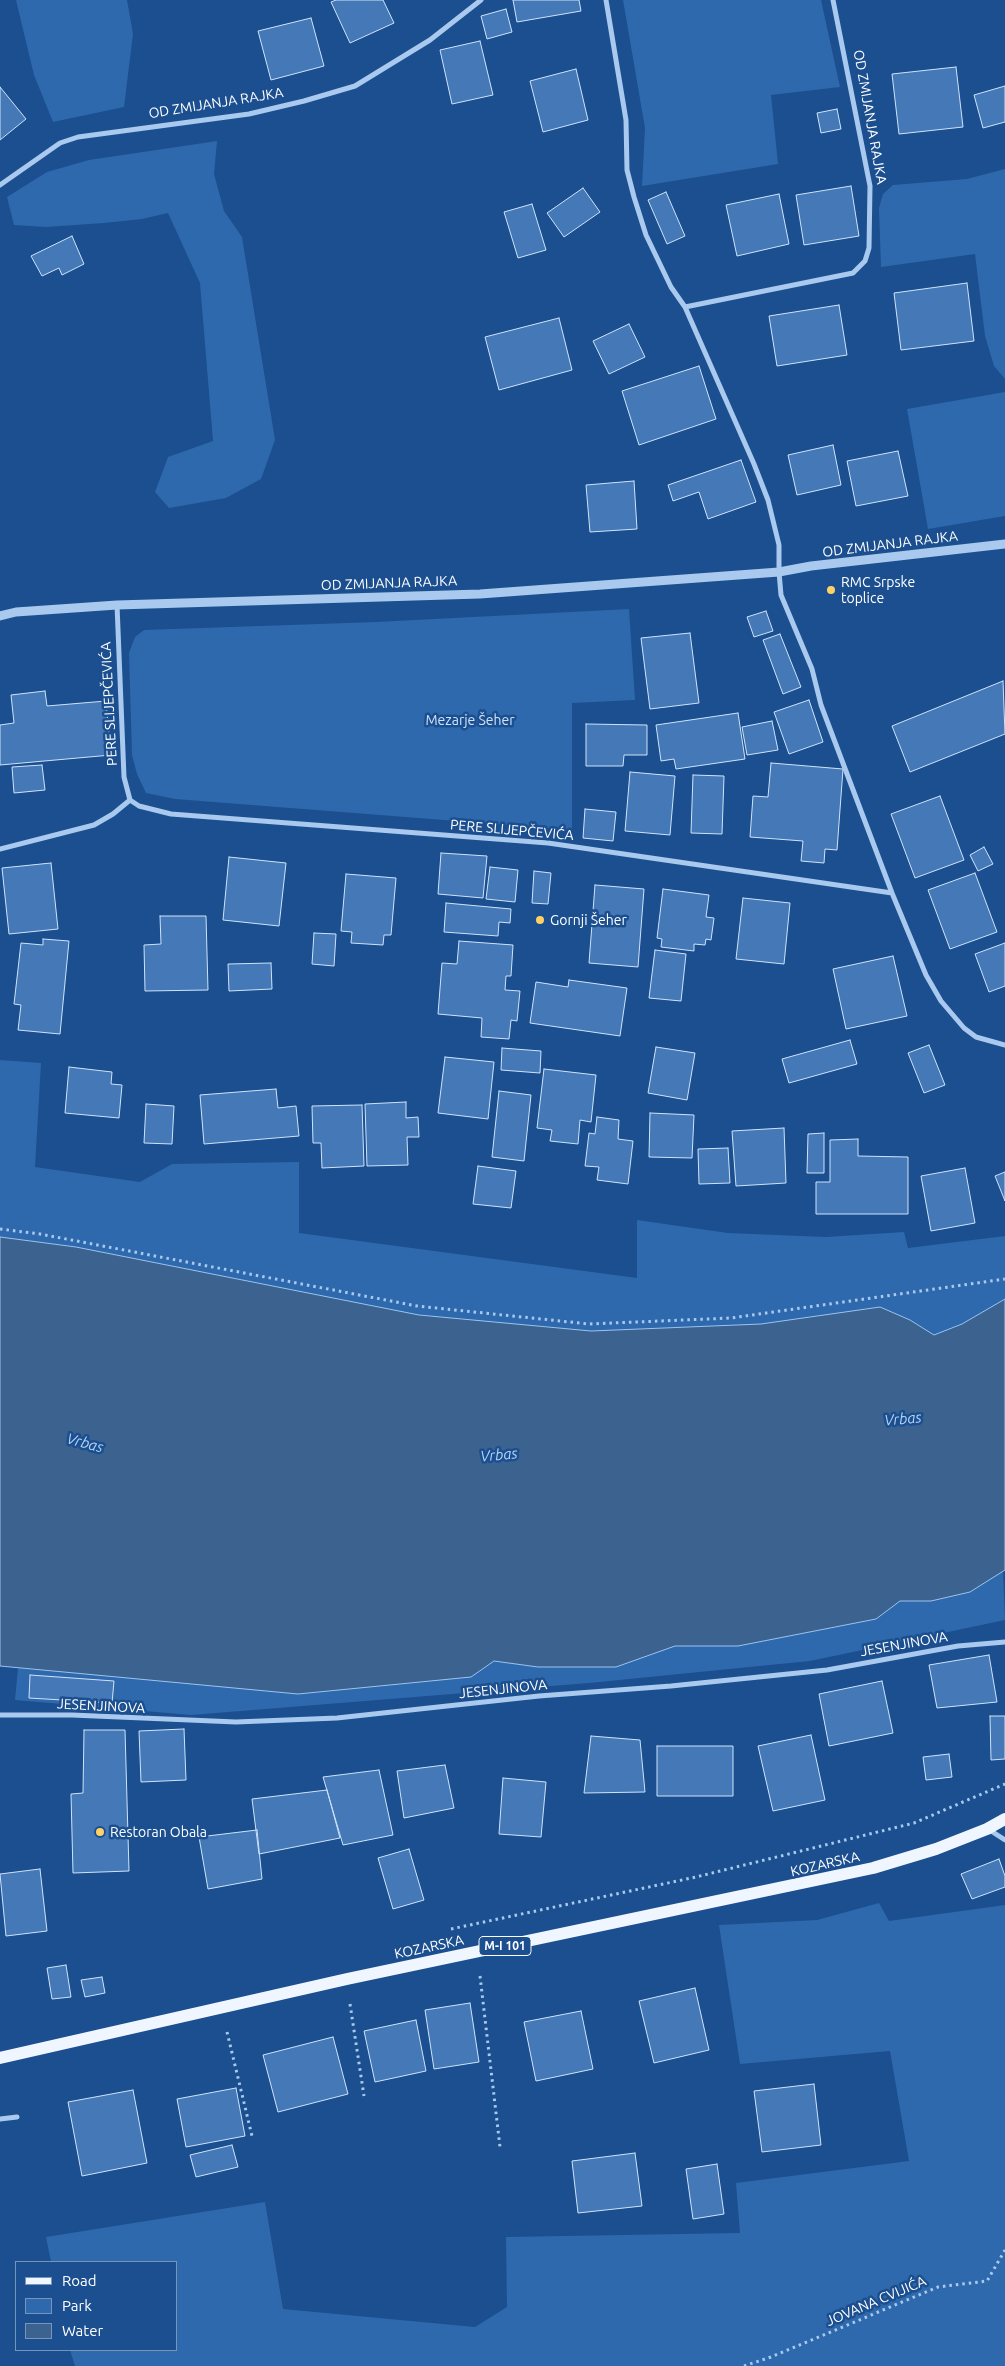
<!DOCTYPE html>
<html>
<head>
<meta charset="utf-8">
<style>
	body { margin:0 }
	#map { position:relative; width:1005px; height:2366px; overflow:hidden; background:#1b4f8f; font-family:Ubuntu,sans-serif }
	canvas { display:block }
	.legend { position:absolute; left:15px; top:2261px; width:162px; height:90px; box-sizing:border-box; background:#1b4f8f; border:1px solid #7695bc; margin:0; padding:6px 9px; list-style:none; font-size:15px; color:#fff }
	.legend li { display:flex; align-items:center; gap:10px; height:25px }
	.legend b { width:25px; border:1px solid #7695bc }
</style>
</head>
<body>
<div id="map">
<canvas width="1005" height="2366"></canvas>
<ul class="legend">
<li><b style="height:6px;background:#f0f6ff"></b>Road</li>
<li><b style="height:14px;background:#2e69ad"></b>Park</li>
<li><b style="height:14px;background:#3c6290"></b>Water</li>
</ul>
</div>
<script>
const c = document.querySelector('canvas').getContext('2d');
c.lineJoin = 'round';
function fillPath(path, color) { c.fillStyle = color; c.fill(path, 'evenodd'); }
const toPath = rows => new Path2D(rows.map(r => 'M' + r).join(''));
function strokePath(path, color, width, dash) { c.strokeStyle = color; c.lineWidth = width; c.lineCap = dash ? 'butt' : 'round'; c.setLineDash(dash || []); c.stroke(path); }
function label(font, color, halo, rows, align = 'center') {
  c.font = font + ' Ubuntu,sans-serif'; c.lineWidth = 5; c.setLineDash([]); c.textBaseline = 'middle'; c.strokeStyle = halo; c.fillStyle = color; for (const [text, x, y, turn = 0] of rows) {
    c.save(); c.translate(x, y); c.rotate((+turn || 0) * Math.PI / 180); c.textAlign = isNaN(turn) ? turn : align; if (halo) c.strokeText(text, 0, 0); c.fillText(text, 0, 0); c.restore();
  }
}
fillPath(toPath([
	[16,0,127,0,133,34,124,107,53,122,34,75],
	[623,0,821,0,840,87,771,95,778,164,642,186,645,128],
	[217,141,214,174,224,211,242,237,275,440,261,479,226,498,169,508,155,492,168,457,213,441,200,283,168,213,142,219,104,223,46,227,14,225,7,197,47,172,89,160],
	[1005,169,1005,379,994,366,985,336,975,254,881,267,879,208,883,194,893,185,967,179],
	[1005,392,1005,516,928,529,907,409],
	[629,609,635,700,572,703,572,830,175,799,146,793,137,774,132,755,129,653,135,637,144,630,376,622],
	[0,1060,41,1063,35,1167,140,1182,172,1164,299,1162,299,1233,637,1278,637,1220,728,1233,826,1237,904,1232,908,1248,1005,1236,1005,1299,962,1324,934,1335,910,1320,880,1307,761,1324,591,1331,419,1315,76,1247,0,1237],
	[1003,1571,1005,1620,810,1661,589,1683,191,1715,15,1700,18,1668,135,1678,471,1677,494,1661,538,1667,615,1667,675,1646,738,1646,876,1619,900,1601,931,1601,970,1592],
	[879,1903,889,1921,1005,1905,1005,2366,75,2366,70,2350,176,2350,176,2262,51,2262,46,2237,265,2202,283,2309,475,2327,507,2307,506,2237,740,2233,736,2183,909,2161,890,2051,740,2064,719,1925,817,1920]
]), '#2e69ad');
const water = toPath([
	[0,1237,76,1247,419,1315,591,1331,761,1324,880,1307,910,1320,934,1335,962,1324,1005,1299,1005,1570,970,1592,931,1601,900,1601,876,1619,738,1646,675,1646,616,1667,538,1667,494,1661,471,1677,298,1694,0,1666,0,1237]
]);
fillPath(water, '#3c6290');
strokePath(water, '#9cc4f0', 1);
const building = toPath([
	[336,0,383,0,394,23,350,43,331,2,336,0],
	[513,0,579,0,581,11,517,22,513,0],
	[506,9,512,32,487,39,481,16,506,9],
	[311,18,324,66,271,80,258,31,311,18],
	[480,41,493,95,452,104,440,50,480,41],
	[956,67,963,127,899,134,892,74,956,67],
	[576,69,588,120,543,132,530,81,576,69],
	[1005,86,1005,122,983,128,974,95,1005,86],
	[0,87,26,119,0,140,0,87],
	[837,109,841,129,821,133,817,113,837,109],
	[851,186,859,236,804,245,796,195,851,186],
	[583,188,600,212,564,237,547,213,583,188],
	[666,192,685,236,667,244,648,200,666,192],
	[779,194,789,244,737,256,726,205,779,194],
	[532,204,546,250,518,258,504,212,532,204],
	[72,236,84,264,62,275,59,268,42,276,31,256,72,236],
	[967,283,974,341,901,350,894,293,967,283],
	[839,305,847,355,777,366,769,316,839,305],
	[559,318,572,370,499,390,485,337,559,318],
	[629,324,645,357,609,374,593,341,629,324],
	[699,366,716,419,639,445,622,391,699,366],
	[833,445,841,485,797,495,788,455,833,445],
	[898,451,908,496,856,506,847,461,898,451],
	[741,460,756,502,708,519,699,492,673,501,668,485,741,460],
	[634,481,637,529,590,532,586,485,634,481],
	[766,611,773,631,754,637,747,617,766,611],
	[690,633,699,703,650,709,641,638,690,633],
	[780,634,801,687,783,694,763,640,780,634],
	[1003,681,1005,734,910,772,892,726,1003,681],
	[45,691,47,706,106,701,111,755,0,765,0,725,14,723,11,695,45,691],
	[809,700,823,742,789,754,774,712,809,700],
	[738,713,745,759,676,769,674,759,661,761,656,725,738,713],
	[772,721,778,750,747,755,742,727,772,721],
	[586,724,647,725,647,755,624,755,623,766,586,766,586,724],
	[771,763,843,769,837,850,825,849,824,863,801,861,803,841,750,837,753,796,768,797,771,763],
	[42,765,45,790,14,793,12,767,42,765],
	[630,772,675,776,670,835,625,831,630,772],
	[693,775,724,776,722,834,691,833,693,775],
	[940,796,964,860,915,878,891,814,940,796],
	[585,809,616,812,613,841,583,838,585,809],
	[984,847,993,864,978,871,970,855,984,847],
	[441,853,487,856,483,898,438,894,441,853],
	[229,857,286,863,279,926,223,920,229,857],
	[51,863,58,929,9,934,2,868,51,863],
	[490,867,518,870,515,902,486,899,490,867],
	[534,871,551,873,548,904,532,903,534,871],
	[975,873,997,932,950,949,928,890,975,873],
	[346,874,396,878,391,935,384,935,383,945,351,943,352,932,341,931,346,874],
	[595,885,644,889,638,967,589,963,595,885],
	[663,889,709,895,706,917,714,918,711,940,706,939,705,945,694,944,694,951,661,947,662,939,657,938,663,889],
	[743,898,790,903,784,964,736,959,743,898],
	[446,903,511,909,510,923,499,922,498,936,444,932,446,903],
	[160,916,206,916,208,990,145,991,144,945,161,944,160,916],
	[314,933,336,934,334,966,312,964,314,933],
	[43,939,69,941,60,1034,18,1030,21,1005,14,1004,21,943,43,945,43,939],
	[459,941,513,945,511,976,506,976,505,990,520,991,517,1021,511,1020,509,1039,481,1037,482,1018,438,1014,442,963,457,964,459,941],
	[1005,943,1005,986,989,992,975,954,1005,943],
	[655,950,686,954,681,1001,649,998,655,950],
	[893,956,907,1016,846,1029,833,969,893,956],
	[271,963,272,989,229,991,228,964,271,963],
	[569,980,627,988,620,1036,530,1023,536,982,568,987,569,980],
	[850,1040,857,1064,789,1083,782,1059,850,1040],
	[929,1045,945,1085,924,1093,908,1053,929,1045],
	[656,1047,695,1053,687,1100,648,1093,656,1047],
	[502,1048,541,1051,540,1073,501,1070,502,1048],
	[445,1057,494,1062,488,1119,438,1113,445,1057],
	[69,1067,112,1072,111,1084,122,1085,119,1118,65,1113,69,1067],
	[544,1069,596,1075,591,1122,580,1120,578,1144,550,1141,552,1130,537,1128,544,1069],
	[276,1089,278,1108,296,1106,299,1136,204,1144,200,1095,276,1089],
	[499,1091,531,1095,524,1161,492,1157,499,1091],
	[406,1102,406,1118,418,1117,419,1137,407,1137,408,1165,367,1166,365,1104,406,1102],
	[146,1104,174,1106,172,1144,144,1143,146,1104],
	[362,1105,364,1166,322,1168,321,1143,313,1143,312,1106,362,1105],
	[650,1113,694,1115,692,1158,649,1157,650,1113],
	[597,1117,619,1120,618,1139,633,1141,628,1184,597,1180,599,1167,585,1166,589,1133,595,1134,597,1117],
	[784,1128,786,1183,736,1186,732,1131,784,1128],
	[824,1133,824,1173,807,1173,808,1134,824,1133],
	[858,1139,858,1156,908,1157,908,1214,816,1214,816,1182,830,1182,830,1140,858,1139],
	[728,1148,730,1183,699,1184,698,1149,728,1148],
	[478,1166,516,1171,511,1208,473,1204,478,1166],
	[965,1168,975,1223,931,1231,921,1176,965,1168],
	[1005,1172,1005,1201,995,1176,1005,1172],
	[989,1655,997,1702,937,1708,929,1665,989,1655],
	[30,1675,114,1681,112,1703,29,1698,30,1675],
	[882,1681,893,1733,829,1746,819,1694,882,1681],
	[990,1716,1005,1716,1005,1759,991,1760,990,1716],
	[184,1729,186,1780,141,1782,139,1731,184,1729],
	[84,1730,125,1730,129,1871,73,1873,71,1794,83,1793,84,1730],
	[811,1735,825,1800,773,1811,758,1746,811,1735],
	[591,1736,640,1740,645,1792,584,1793,591,1736],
	[657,1746,733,1746,733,1796,657,1796,657,1746],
	[949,1754,952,1777,926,1780,923,1757,949,1754],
	[445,1765,454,1808,404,1818,397,1771,445,1765],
	[379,1770,393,1835,343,1845,323,1777,379,1770],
	[503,1778,546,1782,541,1837,499,1834,503,1778],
	[327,1790,340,1838,259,1854,252,1799,327,1790],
	[257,1830,262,1879,208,1889,199,1837,257,1830],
	[409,1849,424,1900,393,1909,378,1858,409,1849],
	[999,1859,1005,1876,1005,1887,972,1899,961,1874,999,1859],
	[40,1869,47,1931,6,1936,0,1874,40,1869],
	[66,1965,71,1997,52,1999,47,1968,66,1965],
	[102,1977,105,1993,85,1997,81,1980,102,1977],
	[695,1988,709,2050,654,2063,639,2001,695,1988],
	[470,2003,479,2062,434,2069,425,2010,470,2003],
	[581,2011,593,2069,536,2081,524,2022,581,2011],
	[416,2020,426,2071,375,2082,364,2031,416,2020],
	[333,2037,348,2094,278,2112,263,2055,333,2037],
	[814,2084,821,2145,762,2152,754,2091,814,2084],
	[236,2088,245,2136,186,2147,177,2099,236,2088],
	[133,2090,147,2163,82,2176,68,2102,133,2090],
	[232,2145,238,2167,196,2177,190,2155,232,2145],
	[635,2153,642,2206,578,2213,572,2161,635,2153],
	[717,2164,724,2214,693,2219,686,2169,717,2164]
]);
fillPath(building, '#4478b7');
strokePath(building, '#cfe3fa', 1);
strokePath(toPath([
	[0,1229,40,1234,417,1306,589,1324,731,1318,1005,1279],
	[451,1929,696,1877,914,1823,1005,1784],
	[480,1976,500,2147],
	[350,2004,364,2096],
	[227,2032,252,2136],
	[744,2366,771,2357,938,2287,987,2281,1005,2250]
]), '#a9c9ee', 3, [2.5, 4]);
strokePath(toPath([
	[606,0,626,120,627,170,634,197,646,235,671,287,685,307,754,464,768,500,779,545,779,572,781,595,812,669,821,705,892,893,926,975,941,1001,964,1028,976,1037,1005,1045],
	[0,185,60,143,78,137,249,114,304,101,355,86,430,40,481,0],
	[685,307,853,273,865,261,869,248,870,186,833,0],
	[117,605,124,777,130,800,139,806,171,814,548,843,892,893],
	[0,849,94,825,113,814,130,800],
	[0,1715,72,1715,236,1722,337,1718,539,1696,671,1686,827,1670,958,1646,1005,1642],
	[988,1829,1005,1840],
	[0,2119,17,2117]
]), '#a9c9ee', 5);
strokePath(toPath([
	[0,616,16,612,117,605,480,594,779,572,811,566,1005,544]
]), '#a9c9ee', 9);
strokePath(toPath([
	[0,2058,347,1979,873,1868,936,1849,987,1829,1005,1819]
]), '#f0f6ff', 12);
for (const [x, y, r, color] of [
	[831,590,5,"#ffd166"],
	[540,920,5,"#ffd166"],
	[100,1832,5,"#ffd166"]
]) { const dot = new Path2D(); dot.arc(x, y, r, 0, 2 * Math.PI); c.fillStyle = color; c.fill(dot); strokePath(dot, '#1b4f8f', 2); }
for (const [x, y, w] of [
	[505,1946,52]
]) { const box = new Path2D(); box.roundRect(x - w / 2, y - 9.5, w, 19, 4); c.fillStyle = '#1b4f8f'; c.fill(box); strokePath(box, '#fff', 1); }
label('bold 12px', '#fff', null, [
	["M-I 101",505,1946]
]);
label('14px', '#fff', '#1b4f8f', [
	["OD ZMIJANJA RAJKA",216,103,-9],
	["OD ZMIJANJA RAJKA",870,117,80],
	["OD ZMIJANJA RAJKA",890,544,-7],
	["OD ZMIJANJA RAJKA",389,583,-2],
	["PERE SLIJEPČEVIĆA",109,704,-93],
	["PERE SLIJEPČEVIĆA",512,830,5],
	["JESENJINOVA",904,1644,-10],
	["JESENJINOVA",503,1689,-6],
	["JESENJINOVA",101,1706,3],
	["KOZARSKA",825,1864,-13],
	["KOZARSKA",429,1947,-12],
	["JOVANA CVIJIĆA",876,2301,-23]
]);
label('14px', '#fff', '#1b4f8f', [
	["RMC Srpske",841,582],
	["toplice",841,598],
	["Gornji Šeher",550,920],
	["Restoran Obala",110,1832]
], 'left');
label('14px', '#cfe3fa', '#1b4f8f', [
	["Mezarje Šeher",470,720]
]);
label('italic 15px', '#b5d3f5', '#1b4f8f', [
	["Vrbas",903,1419,-5],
	["Vrbas",85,1443,15],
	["Vrbas",499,1455,-5]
]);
</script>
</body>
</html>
